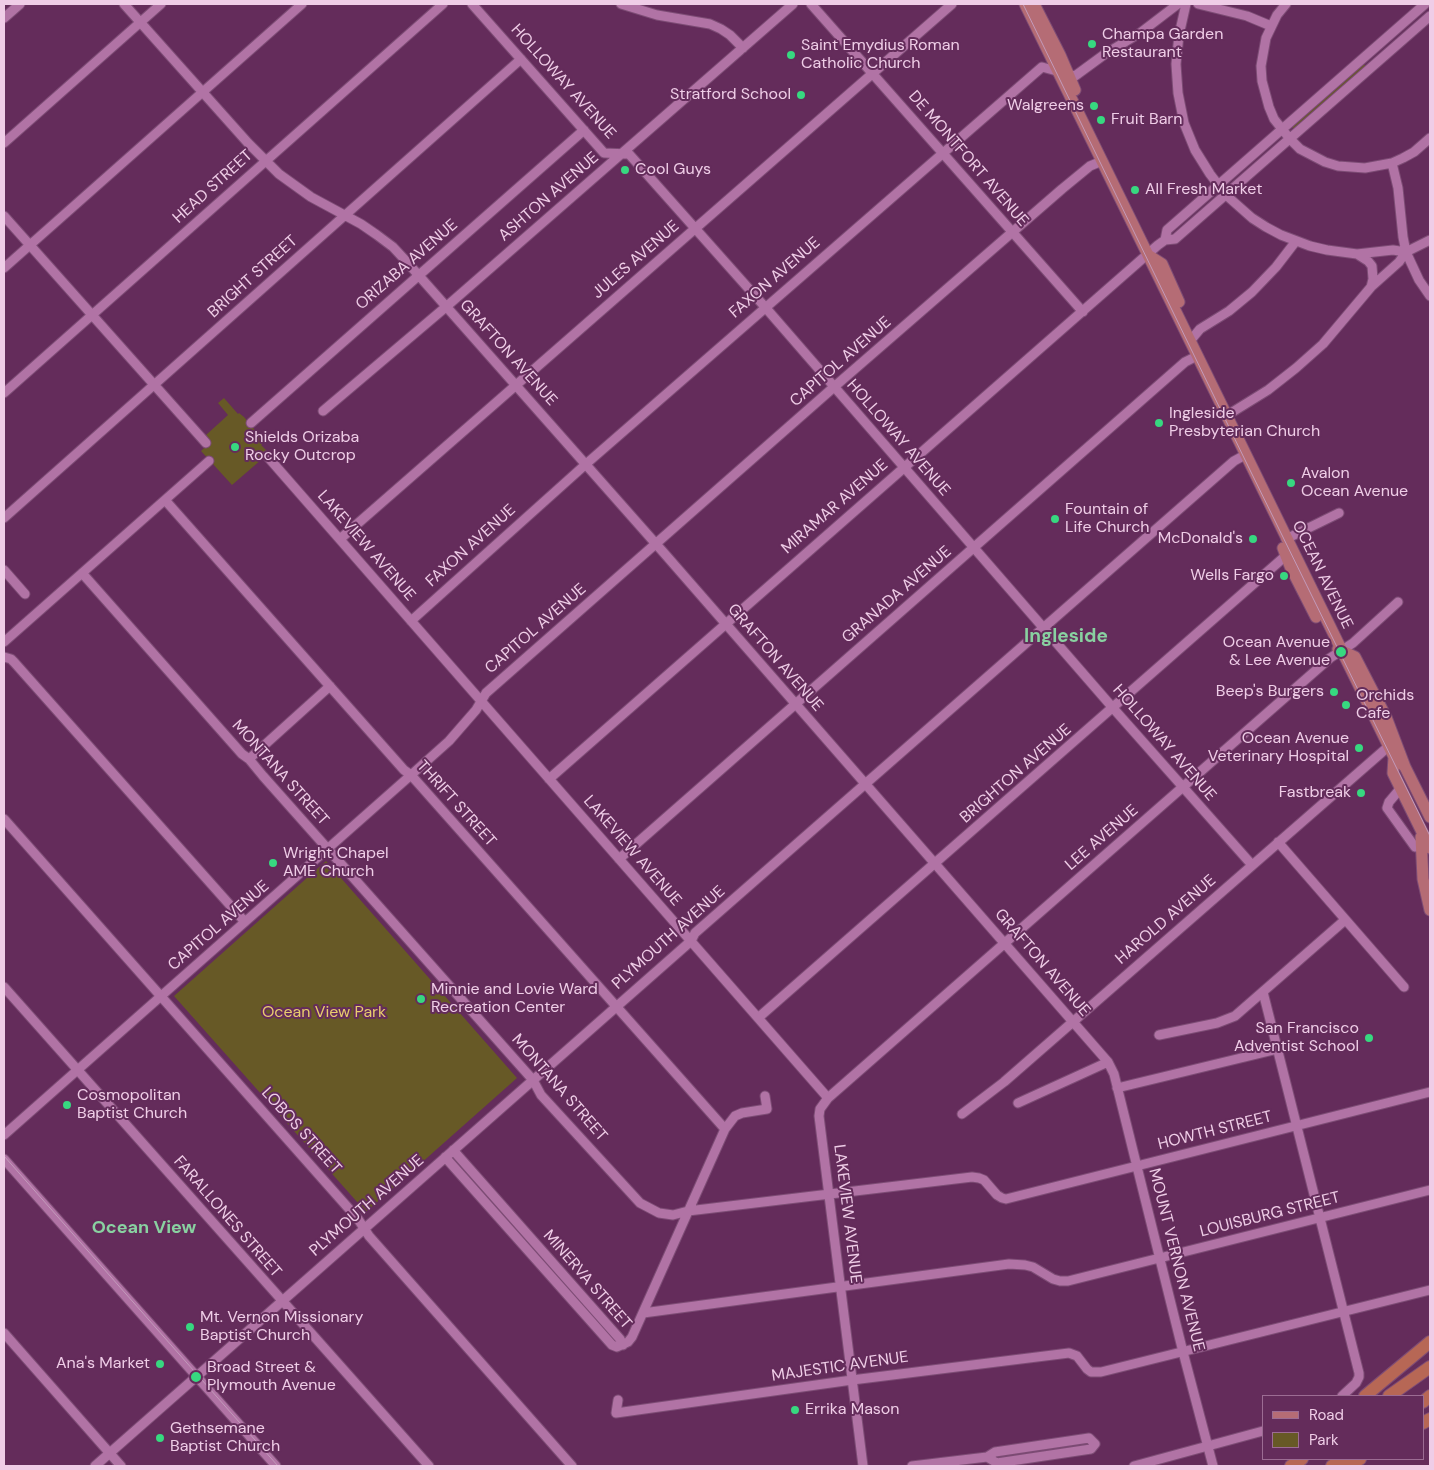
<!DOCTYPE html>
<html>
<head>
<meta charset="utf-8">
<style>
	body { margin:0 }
	#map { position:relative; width:1434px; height:1470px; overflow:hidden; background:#642c5b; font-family:"DM Sans",sans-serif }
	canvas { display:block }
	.frame { position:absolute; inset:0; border:5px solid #efcde7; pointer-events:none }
	.legend { position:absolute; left:1262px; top:1395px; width:162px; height:65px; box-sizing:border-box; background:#642c5b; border:1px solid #9c6c93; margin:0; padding:6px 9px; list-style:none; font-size:15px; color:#efcde7 }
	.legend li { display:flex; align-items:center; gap:10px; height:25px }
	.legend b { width:25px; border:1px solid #9c6c93 }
</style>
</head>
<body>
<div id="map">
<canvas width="1434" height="1470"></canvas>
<div class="frame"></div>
<ul class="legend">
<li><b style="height:6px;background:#b56c75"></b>Road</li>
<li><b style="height:14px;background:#675926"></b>Park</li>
</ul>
</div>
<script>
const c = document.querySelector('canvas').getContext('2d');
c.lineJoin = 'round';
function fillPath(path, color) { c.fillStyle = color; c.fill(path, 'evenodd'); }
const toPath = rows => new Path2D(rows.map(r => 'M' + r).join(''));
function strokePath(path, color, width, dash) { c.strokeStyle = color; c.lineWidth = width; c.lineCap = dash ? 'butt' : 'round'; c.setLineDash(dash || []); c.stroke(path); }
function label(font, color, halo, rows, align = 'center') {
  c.font = font + ' "DM Sans",sans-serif'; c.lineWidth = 4; c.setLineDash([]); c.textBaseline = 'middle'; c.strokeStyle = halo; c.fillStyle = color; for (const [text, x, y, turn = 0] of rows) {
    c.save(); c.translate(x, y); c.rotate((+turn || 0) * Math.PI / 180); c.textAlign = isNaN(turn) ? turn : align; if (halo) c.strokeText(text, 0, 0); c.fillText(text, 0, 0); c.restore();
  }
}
fillPath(toPath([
	[1362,64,1365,65,1365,67,1293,129,1292,125],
	[224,398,238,414,239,413,244,417,265,442,261,445,269,453,232,485,201,451,211,441,206,435,228,415,218,403],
	[326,861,517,1078,366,1212,174,996]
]), '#675926');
const minor = toPath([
	[124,4,248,143,279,174,311,197,361,224,377,235,393,247,406,261,664,553,1108,1062,1114,1074,1183,1352,1213,1466],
	[472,4,604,153,629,154,765,307,1113,708,1252,865],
	[621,4,657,15,710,24,721,29,730,35,743,48],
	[811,4,1083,312],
	[1186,4,1179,35,1176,64,1178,93,1184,123,1195,150,1210,174,1226,195,1252,218,1266,227,1281,235,1310,246,1327,250,1357,254,1393,250,1406,252],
	[1198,4,1247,16,1271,26],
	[1286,4,1277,15,1266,38,1261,66,1262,81,1269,107,1274,119,1290,139,1300,149,1325,162,1338,166,1365,168,1392,163,1403,158,1414,152,1430,138],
	[4,18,20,4],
	[4,143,161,4],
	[1392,163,1398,188,1403,237,1406,252,1419,280,1430,296],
	[4,216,206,443],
	[1165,240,1167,230,1425,4],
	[1357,254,1368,261,1372,266,1373,279,1371,287],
	[4,268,302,4],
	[1190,341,1200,329,1229,311,1252,292,1276,267,1296,241],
	[4,393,443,4],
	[323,411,447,306,793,4],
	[1226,416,1268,390,1296,368,1323,344,1371,287,1399,262,1406,252,1430,240],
	[251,423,584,130],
	[267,456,828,1098,820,1109,819,1116,863,1466],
	[165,500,404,770,411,775,725,1129],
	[4,518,521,59],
	[340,539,952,4],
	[1286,539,1339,513],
	[4,570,25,594],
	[82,573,242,754,249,759,263,776,533,1080,541,1095,640,1203,659,1213,673,1215,688,1211,972,1177,979,1178,984,1180,997,1195,1002,1198,1006,1199,1430,1092],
	[411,621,586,464,1042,67,1075,76,1105,54,1140,33,1178,4],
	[4,642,209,461],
	[4,657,11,659,14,662,245,922],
	[249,759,330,686],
	[549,779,1158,245,1165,240,1175,239,1430,16],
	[1400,789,1389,802,1387,808,1415,847],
	[4,819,358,1219,369,1236,572,1466],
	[1278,842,1404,987],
	[619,859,1185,362,1197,356],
	[4,987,429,1466],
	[1263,992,1359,1373,1359,1377,1356,1383,1342,1396],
	[758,1018,1290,552],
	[1159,1035,1217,1023,1235,1016,1345,920],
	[1117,1088,1278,1049],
	[828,1098,1330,658,1353,643,1398,602],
	[1018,1103,1108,1062],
	[962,1114,1004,1082,1389,746],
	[4,1135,411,775,449,741,476,710,486,693,834,387,1062,189,1090,166,1102,161],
	[453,1150,620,1339,623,1345],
	[445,1157,612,1345,617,1347,628,1342,632,1337,725,1129,735,1116,742,1113,767,1109,765,1096],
	[4,1159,276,1466],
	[643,1313,1009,1264,1025,1265,1033,1267,1053,1279,1060,1281,1068,1281,1430,1190],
	[4,1333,121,1466],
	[618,1400,616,1413,852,1380,1069,1353,1077,1356,1087,1369,1091,1372,1101,1372,1430,1290],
	[95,1466,691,941,695,933,1234,461,1245,455],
	[912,1466,987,1457,995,1452,1089,1438,1095,1444,1091,1449,997,1463,987,1457],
	[1134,1466,1263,1431]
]);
const major = toPath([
	[1025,4,1394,757,1405,767],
	[1034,4,1060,55,1075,90],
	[1148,255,1162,264,1179,302],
	[1283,548,1290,566,1316,617],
	[1338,649,1355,657,1386,717,1405,767,1430,817],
	[1394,757,1393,773,1430,848],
	[1421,837,1423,879,1430,910]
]);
const highway = toPath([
	[1365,1396,1430,1342],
	[1389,1396,1430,1367],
	[1423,1402,1430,1396],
	[1423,1423,1430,1419],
	[1291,1466,1302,1459],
	[1332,1466,1343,1459],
	[1347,1466,1360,1459]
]);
strokePath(minor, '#7d4c75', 11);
strokePath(major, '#7d4c75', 13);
strokePath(highway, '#7d4c75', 14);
strokePath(minor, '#b173a5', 9);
strokePath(major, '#b56c75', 11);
strokePath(highway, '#b76755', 12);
strokePath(toPath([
	[1023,4,1248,466,1430,836],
	[4,1156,278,1466]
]), '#c39abb', 1);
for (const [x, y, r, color] of [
	[1092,44,5,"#37d880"],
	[791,55,5,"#37d880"],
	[801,95,5,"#37d880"],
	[1094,106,5,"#37d880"],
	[1101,120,5,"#37d880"],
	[625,170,5,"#37d880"],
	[1135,190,5,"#37d880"],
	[1159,423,5,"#37d880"],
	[235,447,5,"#37d880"],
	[1291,483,5,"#37d880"],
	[1055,519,5,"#37d880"],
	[1253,539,5,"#37d880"],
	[1284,576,5,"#37d880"],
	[1341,652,6,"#37d880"],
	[1334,692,5,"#37d880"],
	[1346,705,5,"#37d880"],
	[1359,748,5,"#37d880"],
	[1361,793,5,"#37d880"],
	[273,863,5,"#37d880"],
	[421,999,5,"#37d880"],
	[1369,1038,5,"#37d880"],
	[67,1105,5,"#37d880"],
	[190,1327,5,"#37d880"],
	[160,1364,5,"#37d880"],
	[196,1377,6,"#37d880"],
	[795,1410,5,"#37d880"],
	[160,1438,5,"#37d880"]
]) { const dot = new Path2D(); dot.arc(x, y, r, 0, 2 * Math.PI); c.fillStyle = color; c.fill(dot); strokePath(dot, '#642c5b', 2); }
label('16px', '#efcde7', '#642c5b', [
	["Champa Garden",1102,35],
	["Restaurant",1102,53],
	["Saint Emydius Roman",801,46],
	["Catholic Church",801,64],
	["Stratford School",791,95,"right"],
	["Walgreens",1084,106,"right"],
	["Fruit Barn",1111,120],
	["Cool Guys",635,170],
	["All Fresh Market",1145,190],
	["Ingleside",1169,414],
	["Presbyterian Church",1169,432],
	["Shields Orizaba",245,438],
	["Rocky Outcrop",245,456],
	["Avalon",1301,474],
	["Ocean Avenue",1301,492],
	["Fountain of",1065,510],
	["Life Church",1065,528],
	["McDonald's",1243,539,"right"],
	["Wells Fargo",1274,576,"right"],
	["Ocean Avenue",1330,643,"right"],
	["& Lee Avenue",1330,661,"right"],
	["Beep's Burgers",1324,692,"right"],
	["Orchids",1356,696],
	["Cafe",1356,714],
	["Ocean Avenue",1349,739,"right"],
	["Veterinary Hospital",1349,757,"right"],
	["Fastbreak",1351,793,"right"],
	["Wright Chapel",283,854],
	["AME Church",283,872],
	["Minnie and Lovie Ward",431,990],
	["Recreation Center",431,1008],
	["San Francisco",1359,1029,"right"],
	["Adventist School",1359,1047,"right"],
	["Cosmopolitan",77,1096],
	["Baptist Church",77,1114],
	["Mt. Vernon Missionary",200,1318],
	["Baptist Church",200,1336],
	["Ana's Market",150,1364,"right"],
	["Broad Street &",207,1368],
	["Plymouth Avenue",207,1386],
	["Errika Mason",805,1410],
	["Gethsemane",170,1429],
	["Baptist Church",170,1447]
], 'left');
label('16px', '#efcde7', '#642c5b', [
	["HOLLOWAY AVENUE",563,82,48],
	["DE MONTFORT AVENUE",968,159,49],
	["HEAD STREET",213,187,-42],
	["ASHTON AVENUE",549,197,-41],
	["JULES AVENUE",636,260,-41],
	["ORIZABA AVENUE",407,265,-41],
	["BRIGHT STREET",253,277,-42],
	["FAXON AVENUE",775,278,-41],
	["GRAFTON AVENUE",508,353,48],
	["CAPITOL AVENUE",841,362,-41],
	["HOLLOWAY AVENUE",898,438,49],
	["MIRAMAR AVENUE",835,507,-41],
	["LAKEVIEW AVENUE",366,546,49],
	["FAXON AVENUE",471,546,-42],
	["OCEAN AVENUE",1322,575,64],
	["GRANADA AVENUE",897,595,-41],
	["CAPITOL AVENUE",536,629,-41],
	["GRAFTON AVENUE",775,658,49],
	["HOLLOWAY AVENUE",1164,743,49],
	["MONTANA STREET",280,773,48],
	["BRIGHTON AVENUE",1016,774,-41],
	["THRIFT STREET",456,804,48],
	["LEE AVENUE",1102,838,-41],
	["LAKEVIEW AVENUE",632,851,49],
	["HAROLD AVENUE",1166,920,-41],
	["CAPITOL AVENUE",219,926,-41],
	["PLYMOUTH AVENUE",669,938,-42],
	["GRAFTON AVENUE",1042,963,49],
	["MONTANA STREET",559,1088,49],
	["LOBOS STREET",301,1131,48],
	["HOWTH STREET",1215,1131,-14],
	["PLYMOUTH AVENUE",367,1206,-41],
	["LAKEVIEW AVENUE",847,1214,83],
	["LOUISBURG STREET",1270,1215,-14],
	["FARALLONES STREET",227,1217,49],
	["MOUNT VERNON AVENUE",1176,1260,76],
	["MINERVA STREET",587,1280,49],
	["MAJESTIC AVENUE",840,1367,-8]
]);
label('16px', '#e8cd6d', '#642c5b', [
	["Ocean View Park",324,1013]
]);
label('bold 18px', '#89d1a1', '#642c5b', [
	["Ocean View",144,1228]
]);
label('bold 19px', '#89d1a1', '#642c5b', [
	["Ingleside",1066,637]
]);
</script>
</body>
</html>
